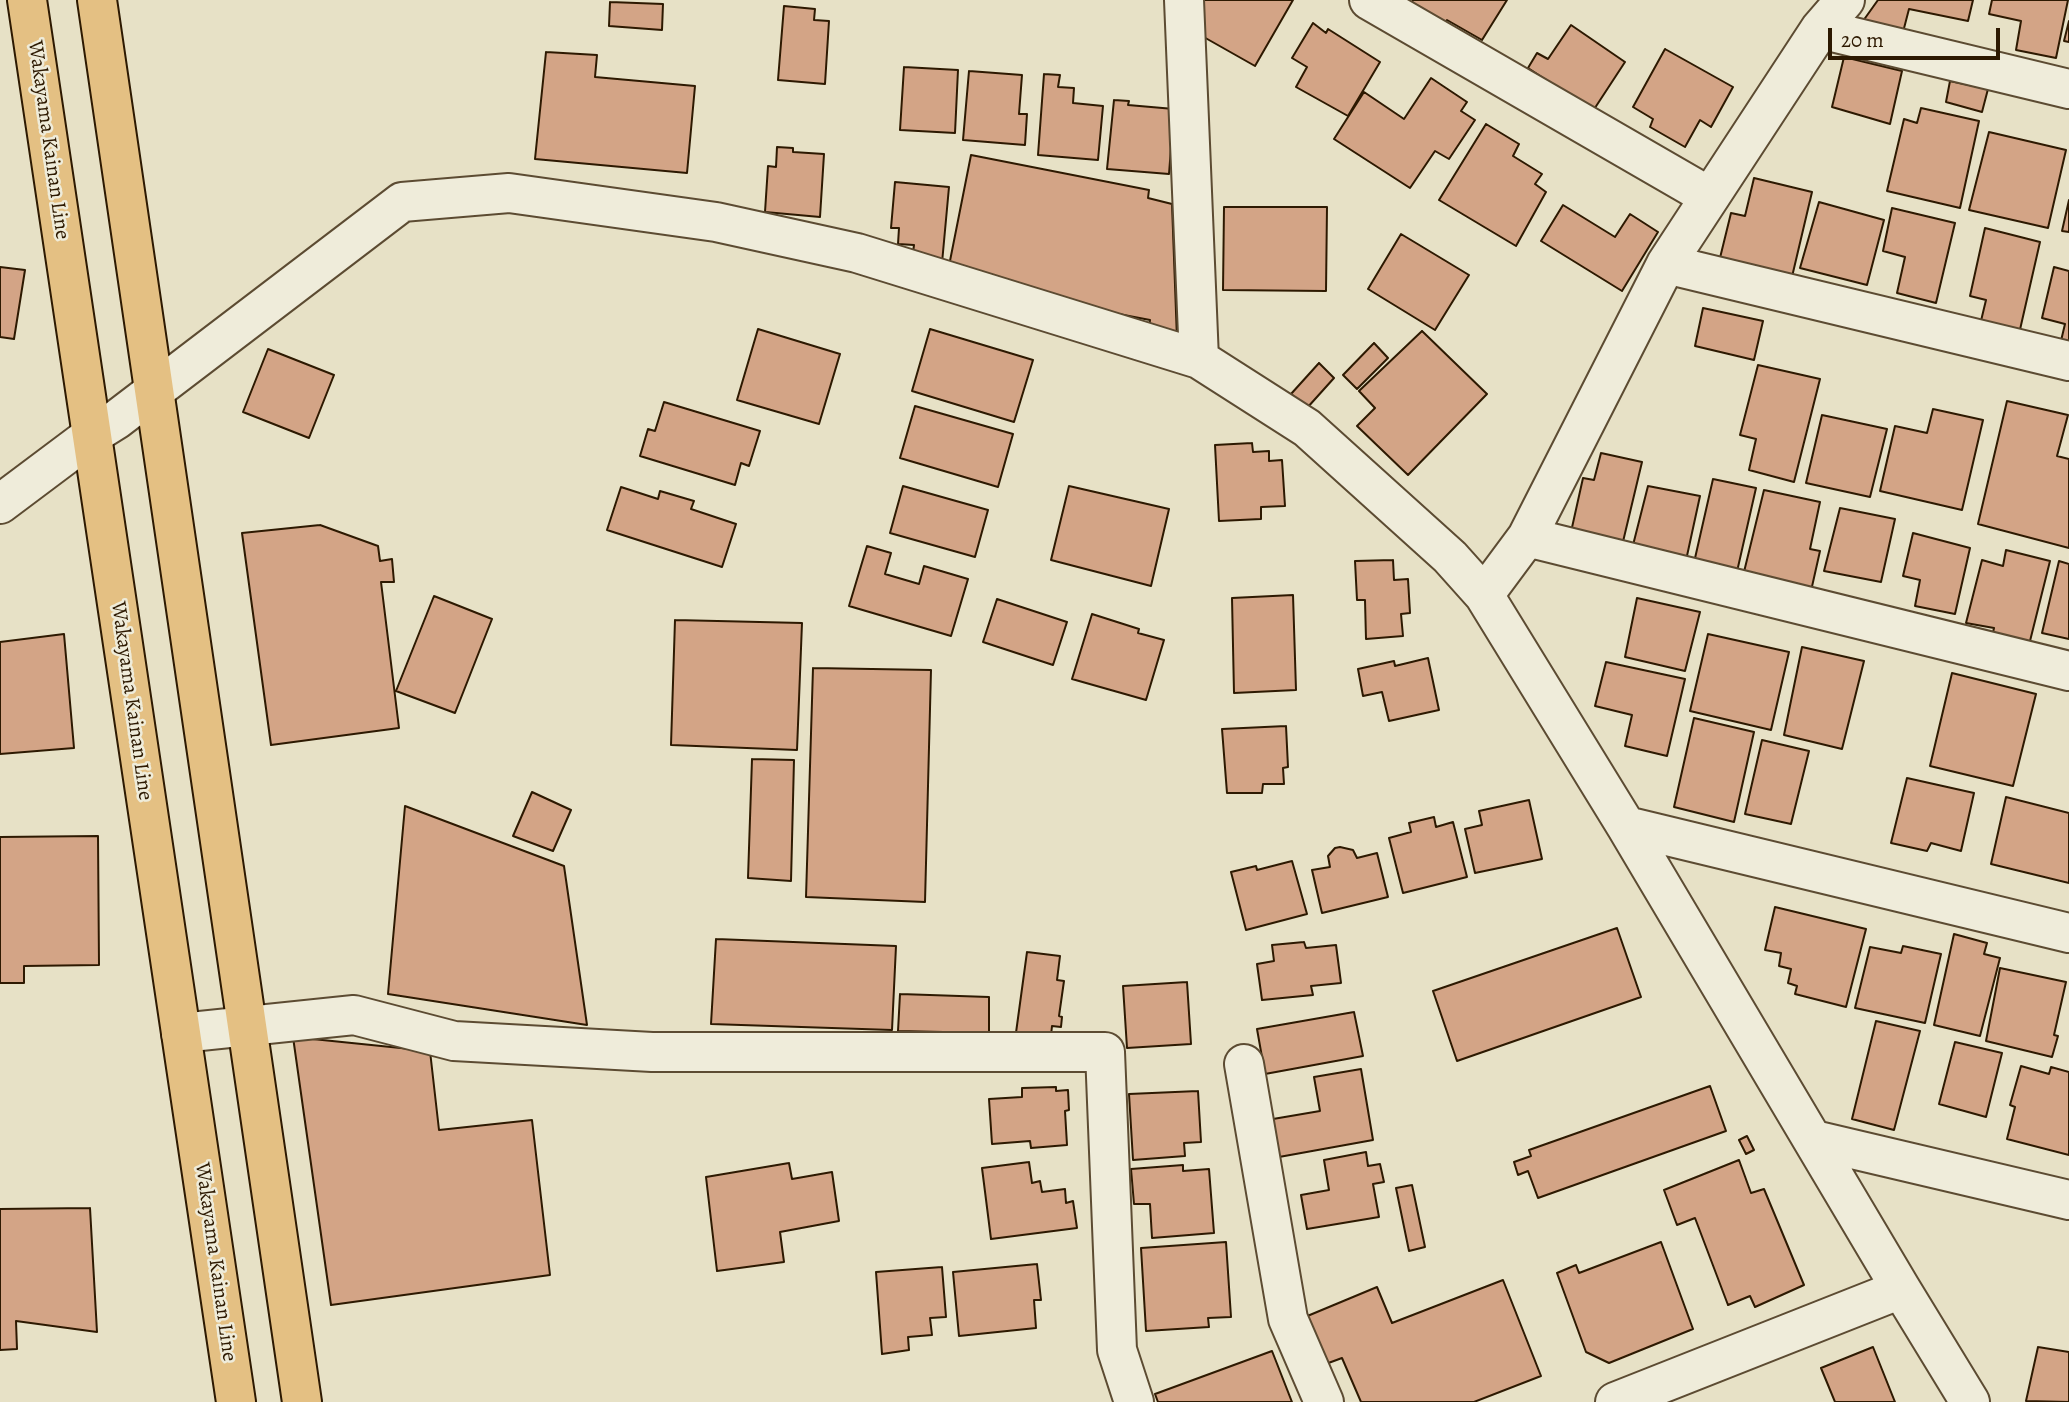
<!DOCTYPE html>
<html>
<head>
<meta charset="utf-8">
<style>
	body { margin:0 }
	#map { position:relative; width:2069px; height:1402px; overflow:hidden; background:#e7e1c6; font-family:Alegreya,serif }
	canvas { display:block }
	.scale { position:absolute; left:1828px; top:28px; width:172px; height:32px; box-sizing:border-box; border:4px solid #2d1901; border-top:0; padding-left:9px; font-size:21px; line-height:24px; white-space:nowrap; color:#2d1901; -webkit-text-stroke:5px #efecda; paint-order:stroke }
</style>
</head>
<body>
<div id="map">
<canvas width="2069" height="1402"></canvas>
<div class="scale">20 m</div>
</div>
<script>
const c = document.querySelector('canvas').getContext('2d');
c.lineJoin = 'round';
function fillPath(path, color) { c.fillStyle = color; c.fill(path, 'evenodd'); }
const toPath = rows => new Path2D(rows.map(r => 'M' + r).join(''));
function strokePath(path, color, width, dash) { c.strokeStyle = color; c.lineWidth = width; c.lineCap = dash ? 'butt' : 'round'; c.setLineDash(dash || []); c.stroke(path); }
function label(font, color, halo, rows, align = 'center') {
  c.font = font + ' Alegreya,serif'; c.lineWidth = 5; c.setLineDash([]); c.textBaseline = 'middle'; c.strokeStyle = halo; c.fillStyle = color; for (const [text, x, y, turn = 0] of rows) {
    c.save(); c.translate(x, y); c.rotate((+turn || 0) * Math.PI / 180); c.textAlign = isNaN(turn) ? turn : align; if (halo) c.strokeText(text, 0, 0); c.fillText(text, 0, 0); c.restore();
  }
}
const building = toPath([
	[1201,0,1293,0,1255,66,1186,27,1201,0],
	[1413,0,1507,0,1482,40,1447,20,1443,27,1409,7,1413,0],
	[1878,0,1973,0,1968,21,1909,9,1902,36,1863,21,1878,0],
	[1992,0,2068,0,2056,58,2016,50,2021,21,1989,14,1992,0],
	[610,2,663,4,662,30,609,26,610,2],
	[784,6,815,9,814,20,829,21,825,84,778,80,784,6],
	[2069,21,2069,42,2064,41,2069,21],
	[1313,23,1326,33,1328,29,1380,62,1348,116,1296,87,1307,67,1292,58,1313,23],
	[1571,25,1625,62,1589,117,1569,95,1528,68,1537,53,1548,59,1571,25],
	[1665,49,1733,87,1711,127,1700,120,1685,147,1650,127,1653,119,1633,107,1665,49],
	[546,52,597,55,595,77,695,86,687,173,535,159,546,52],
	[1844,57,1902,71,1890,124,1832,107,1844,57],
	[904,67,958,70,955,133,900,130,904,67],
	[969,71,1022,75,1019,114,1027,114,1025,145,963,140,969,71],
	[1044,74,1060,75,1058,87,1074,88,1073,103,1103,106,1098,160,1038,155,1044,74],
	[1431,78,1467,102,1461,111,1475,120,1449,159,1435,151,1410,188,1334,139,1364,92,1404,119,1431,78],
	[1950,81,1988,89,1982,112,1946,102,1950,81],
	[1114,100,1129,101,1128,105,1174,109,1169,174,1107,169,1114,100],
	[1921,108,1979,121,1960,208,1887,191,1904,119,1917,123,1921,108],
	[1486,124,1519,144,1513,156,1542,174,1535,184,1546,192,1516,246,1439,200,1486,124],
	[1989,132,2066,150,2048,228,1969,210,1989,132],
	[777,147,793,148,793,152,824,154,820,217,765,212,768,166,776,167,777,147],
	[971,155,1149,190,1148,198,1172,204,1177,339,1148,333,1150,320,946,281,971,155],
	[1754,178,1812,192,1791,281,1719,262,1731,213,1745,216,1754,178],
	[895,182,949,187,942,263,912,260,914,245,898,244,899,228,891,228,895,182],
	[2069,200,2069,232,2062,231,2069,200],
	[1819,202,1884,220,1867,285,1800,268,1819,202],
	[1563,205,1615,237,1630,214,1658,232,1622,291,1541,241,1563,205],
	[1224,207,1327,207,1326,291,1223,290,1224,207],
	[1892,208,1955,223,1936,303,1897,293,1905,257,1883,251,1892,208],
	[1985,228,2040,242,2019,334,1980,325,1986,300,1970,296,1985,228],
	[1401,234,1469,275,1435,330,1368,289,1401,234],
	[0,267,25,270,14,339,0,337,0,267],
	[2054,267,2069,271,2069,347,2060,345,2065,324,2042,318,2054,267],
	[1703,308,1763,321,1754,360,1695,346,1703,308],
	[758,329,840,354,819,424,737,400,758,329],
	[930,329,1033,360,1014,422,912,391,930,329],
	[1422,331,1487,394,1408,475,1357,426,1375,408,1359,391,1422,331],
	[1374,343,1388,358,1357,389,1343,375,1374,343],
	[268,349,334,375,309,438,243,412,268,349],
	[1319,363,1334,378,1307,408,1291,394,1319,363],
	[1758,365,1820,379,1794,482,1749,470,1756,439,1740,435,1758,365],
	[2007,401,2068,415,2057,456,2069,459,2069,548,1978,524,2007,401],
	[664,402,760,431,749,466,741,463,735,485,640,456,648,429,655,431,664,402],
	[915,406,1013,434,998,487,900,458,915,406],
	[1933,409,1983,420,1962,510,1880,491,1895,426,1927,433,1933,409],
	[1822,415,1887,429,1870,497,1806,483,1822,415],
	[1252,443,1253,452,1269,451,1269,461,1282,460,1285,506,1261,507,1261,519,1219,521,1215,445,1252,443],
	[1601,453,1642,462,1621,550,1571,532,1583,478,1594,480,1601,453],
	[1713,479,1756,488,1736,576,1693,567,1713,479],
	[903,486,988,510,975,557,890,533,903,486],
	[1069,486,1169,509,1151,586,1051,560,1069,486],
	[1648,486,1700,496,1685,565,1631,553,1648,486],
	[621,487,658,499,660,491,694,501,691,509,736,524,722,567,607,530,621,487],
	[1764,490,1820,502,1810,549,1820,551,1811,591,1743,576,1764,490],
	[1840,508,1895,519,1881,582,1824,571,1840,508],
	[320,525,378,546,380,561,392,559,394,582,381,582,399,728,271,745,242,533,320,525],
	[1913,533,1970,548,1955,614,1915,606,1920,580,1903,576,1913,533],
	[867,546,891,553,885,574,919,584,924,566,968,579,951,636,849,606,867,546],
	[2006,550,2050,561,2028,649,1991,641,1994,628,1966,623,1982,560,2003,566,2006,550],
	[1393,560,1394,580,1408,579,1410,613,1401,614,1403,636,1366,639,1365,600,1357,600,1355,561,1393,560],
	[2059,561,2069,564,2069,639,2042,633,2059,561],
	[1293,595,1296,690,1234,693,1232,598,1293,595],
	[434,596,492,619,455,713,396,691,434,596],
	[1637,598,1700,612,1685,671,1625,657,1637,598],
	[997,599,1067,622,1053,665,983,642,997,599],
	[1092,614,1139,629,1138,633,1164,640,1146,700,1072,679,1092,614],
	[675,620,802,623,797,750,671,745,675,620],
	[64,634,74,748,0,754,0,642,64,634],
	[1708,634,1789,652,1771,730,1690,711,1708,634],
	[1802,647,1864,661,1842,749,1784,735,1802,647],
	[1428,658,1439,710,1389,721,1382,692,1363,696,1358,669,1394,661,1395,666,1428,658],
	[1606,662,1685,679,1667,756,1625,746,1632,715,1595,706,1606,662],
	[813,668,931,670,925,902,806,897,813,668],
	[1952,673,2036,694,2013,786,1930,766,1952,673],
	[1694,718,1754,732,1734,822,1674,807,1694,718],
	[1286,726,1288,767,1283,768,1284,784,1263,784,1262,793,1227,793,1222,729,1286,726],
	[1762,740,1809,751,1791,824,1745,814,1762,740],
	[752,759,794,760,791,881,748,878,752,759],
	[1907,778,1974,793,1961,851,1931,843,1927,851,1891,843,1907,778],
	[532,792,571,810,553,851,513,836,532,792],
	[2006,797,2069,813,2069,883,1991,864,2006,797],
	[1529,800,1542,859,1475,873,1465,829,1482,825,1479,811,1529,800],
	[405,806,564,866,587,1025,388,994,405,806],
	[1434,817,1436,827,1453,822,1467,877,1403,893,1389,838,1411,832,1409,823,1434,817],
	[98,836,99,965,24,966,24,983,0,983,0,837,98,836],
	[1340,847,1353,850,1357,858,1377,853,1388,897,1322,913,1312,870,1330,867,1328,856,1335,848,1340,847],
	[1292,861,1307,914,1246,930,1231,872,1256,866,1257,870,1292,861],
	[1775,907,1866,929,1846,1007,1795,994,1797,986,1788,983,1791,969,1779,966,1781,953,1765,950,1775,907],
	[1617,928,1641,997,1457,1061,1433,991,1617,928],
	[1954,934,1987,943,1984,954,2000,958,1980,1036,1934,1025,1954,934],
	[716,939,896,946,892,1030,711,1024,716,939],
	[1304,942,1306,948,1336,945,1341,983,1311,986,1313,995,1262,1000,1257,964,1274,961,1272,945,1304,942],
	[1903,946,1941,954,1925,1023,1855,1008,1870,947,1901,953,1903,946],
	[1027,952,1060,956,1057,980,1064,981,1059,1016,1062,1017,1061,1027,1052,1026,1050,1045,1015,1040,1027,952],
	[2000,968,2066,982,2054,1035,2058,1036,2052,1057,1986,1041,2000,968],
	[1187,982,1191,1044,1127,1048,1123,986,1187,982],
	[900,994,989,997,989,1033,898,1031,900,994],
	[1354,1012,1363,1056,1265,1074,1257,1029,1354,1012],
	[1876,1021,1920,1031,1894,1130,1852,1119,1876,1021],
	[293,1037,430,1051,439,1130,532,1120,550,1275,331,1305,293,1037],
	[1955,1042,2002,1053,1986,1117,1939,1104,1955,1042],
	[2021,1066,2049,1074,2051,1067,2069,1072,2069,1155,2007,1139,2015,1107,2010,1105,2021,1066],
	[1361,1069,1373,1140,1279,1157,1273,1119,1320,1111,1314,1077,1361,1069],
	[1710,1086,1726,1131,1538,1198,1528,1171,1518,1175,1514,1162,1531,1156,1529,1150,1710,1086],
	[1056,1087,1056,1091,1068,1090,1069,1110,1065,1111,1067,1145,1031,1148,1030,1141,992,1144,989,1099,1022,1097,1022,1088,1056,1087],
	[1198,1091,1201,1142,1184,1143,1185,1156,1133,1160,1129,1094,1198,1091],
	[1747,1136,1754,1150,1746,1154,1739,1140,1747,1136],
	[1366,1152,1368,1166,1380,1164,1384,1182,1373,1184,1379,1217,1307,1229,1301,1195,1329,1190,1324,1160,1366,1152],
	[1739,1160,1751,1193,1764,1189,1804,1285,1755,1307,1750,1296,1728,1305,1695,1218,1677,1225,1664,1190,1739,1160],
	[1029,1162,1032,1183,1040,1181,1042,1192,1065,1189,1066,1203,1073,1201,1077,1228,991,1239,982,1168,1029,1162],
	[789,1163,792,1179,832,1172,839,1221,780,1232,784,1262,717,1271,706,1177,789,1163],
	[1183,1165,1183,1171,1209,1169,1214,1233,1152,1238,1150,1204,1134,1204,1131,1169,1183,1165],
	[1412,1185,1425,1247,1409,1251,1396,1188,1412,1185],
	[90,1208,97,1332,16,1321,17,1349,0,1350,0,1209,90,1208],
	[1226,1242,1231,1317,1208,1318,1209,1327,1146,1331,1141,1248,1226,1242],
	[1661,1242,1693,1329,1609,1363,1586,1352,1557,1273,1576,1265,1579,1273,1661,1242],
	[1037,1264,1041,1300,1034,1300,1036,1328,959,1336,953,1272,1037,1264],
	[942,1267,946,1317,930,1318,932,1335,908,1337,909,1350,882,1354,876,1272,942,1267],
	[1503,1280,1541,1376,1474,1402,1361,1402,1342,1358,1323,1365,1305,1317,1377,1287,1392,1323,1503,1280],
	[1873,1347,1895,1402,1835,1402,1821,1368,1873,1347],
	[2038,1347,2069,1352,2069,1402,2026,1401,2038,1347],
	[1272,1351,1292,1402,1158,1402,1155,1394,1272,1351]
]);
fillPath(building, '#d3a486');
strokePath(building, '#2d1901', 2);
const minor = toPath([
	[1184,0,1199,359],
	[1369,0,1710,197],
	[1820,29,2069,89],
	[1666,264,2069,361],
	[0,504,92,435,116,420,402,202,509,193,716,222,857,253,1199,359,1307,428,1450,557,1484,595,1626,826,1901,1289,1970,1402],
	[1527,537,2069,671],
	[1484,595,1527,537,1666,264,1820,29,1845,0],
	[1626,826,2069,933],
	[181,1033,354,1015,454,1041,652,1052,1105,1052,1117,1350,1134,1402],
	[1244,1064,1288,1319,1324,1402],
	[1814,1140,2069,1200],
	[1615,1402,1901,1289]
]);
const major = toPath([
	[27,0,236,1402],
	[97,0,302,1402]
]);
strokePath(minor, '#5c4b32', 42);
strokePath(major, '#2d1901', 42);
strokePath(minor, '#efecda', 38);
strokePath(major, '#e4c083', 38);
label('21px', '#2d1901', '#efecda', [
	["Wakayama Kainan Line",48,140,82],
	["Wakayama Kainan Line",131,701,82],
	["Wakayama Kainan Line",215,1262,82]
]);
</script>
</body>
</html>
